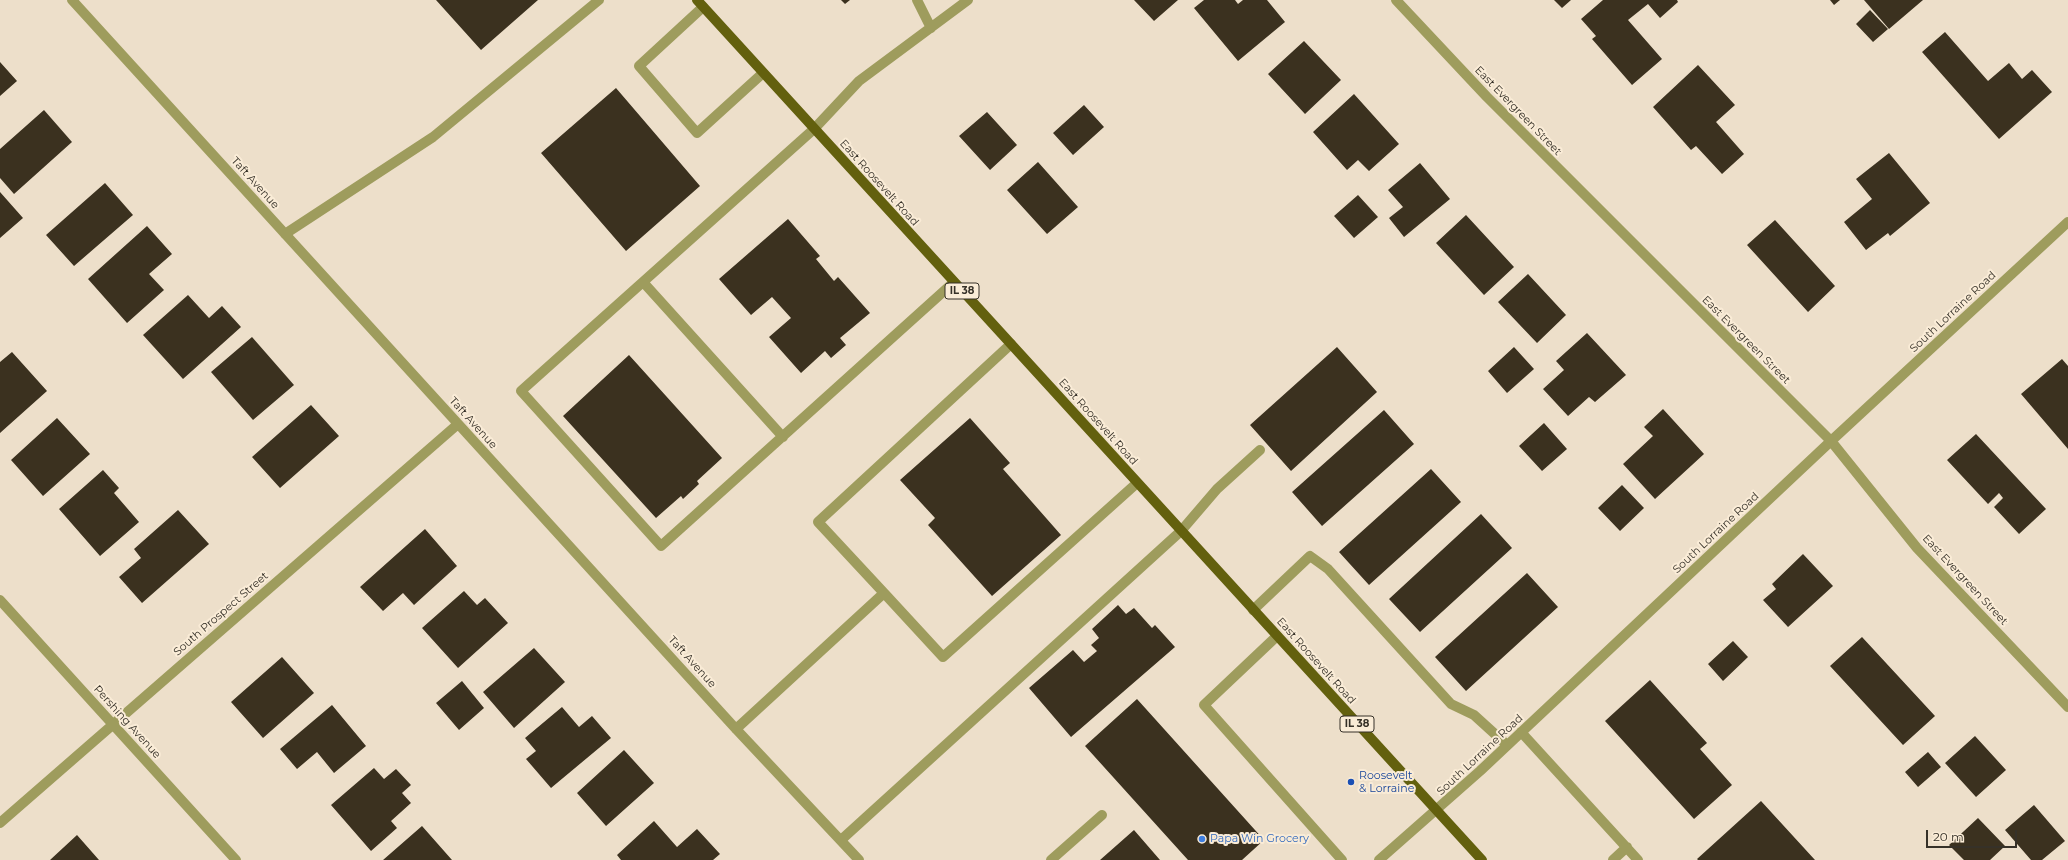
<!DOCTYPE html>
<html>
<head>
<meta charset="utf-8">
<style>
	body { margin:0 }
	#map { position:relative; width:2068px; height:860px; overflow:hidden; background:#eddfca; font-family:Montserrat,sans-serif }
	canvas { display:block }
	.scale { position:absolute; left:1926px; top:830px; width:91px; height:18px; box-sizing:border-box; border:2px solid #363128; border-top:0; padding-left:5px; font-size:12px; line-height:14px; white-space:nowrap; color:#363128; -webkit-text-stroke:3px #faecd7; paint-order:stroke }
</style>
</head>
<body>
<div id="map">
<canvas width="2068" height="860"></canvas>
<div class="scale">20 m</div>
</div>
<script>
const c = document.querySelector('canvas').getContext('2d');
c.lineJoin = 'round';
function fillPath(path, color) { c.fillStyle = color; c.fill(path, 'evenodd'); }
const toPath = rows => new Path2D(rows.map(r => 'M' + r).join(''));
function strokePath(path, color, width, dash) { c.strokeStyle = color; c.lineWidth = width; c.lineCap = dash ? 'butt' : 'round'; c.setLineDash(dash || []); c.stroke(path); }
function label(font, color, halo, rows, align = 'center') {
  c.font = font + ' Montserrat,sans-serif'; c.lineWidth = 4; c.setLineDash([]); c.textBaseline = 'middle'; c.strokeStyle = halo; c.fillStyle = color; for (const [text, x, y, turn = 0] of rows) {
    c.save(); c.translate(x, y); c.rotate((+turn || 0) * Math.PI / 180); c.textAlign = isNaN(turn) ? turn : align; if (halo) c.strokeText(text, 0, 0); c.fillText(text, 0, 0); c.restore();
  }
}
fillPath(toPath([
	[436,0,538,0,481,50],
	[841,0,850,0,845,4],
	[1134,0,1178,0,1154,21],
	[1204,0,1235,0,1238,4,1243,0,1267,0,1285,22,1238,61,1194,8],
	[1554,0,1571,0,1562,8],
	[1603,0,1677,0,1678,2,1660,18,1648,4,1628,20,1662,59,1632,85,1592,39,1596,36,1581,19],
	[1830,0,1840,0,1834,5],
	[1864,0,1923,0,1889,29],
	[1870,10,1888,29,1873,42,1856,24],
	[1945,32,1988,81,2009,63,2022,79,2032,70,2052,92,1999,139,1922,52],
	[1304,41,1341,80,1305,114,1268,74],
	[0,62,17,81,0,96],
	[1698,65,1735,105,1716,122,1744,154,1722,174,1696,146,1691,150,1653,107],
	[616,88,700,186,626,251,541,153],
	[1354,94,1399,144,1369,171,1358,160,1347,170,1313,132],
	[1084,105,1104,127,1073,155,1053,133],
	[44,110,72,142,14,194,0,178,0,149],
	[987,112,1017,145,990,170,959,136],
	[1889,153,1930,203,1890,236,1888,233,1866,250,1844,222,1872,199,1856,179],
	[1038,162,1078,207,1047,234,1007,190],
	[1420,163,1450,199,1404,237,1389,218,1403,207,1388,190],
	[105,183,133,215,74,266,46,235],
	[0,192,23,218,0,238],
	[1358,195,1378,217,1354,238,1334,216],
	[1466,215,1514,267,1484,295,1436,243],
	[788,219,820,256,816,259,834,281,838,277,870,313,840,338,846,345,831,358,825,351,801,373,769,337,791,318,772,297,751,315,719,279],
	[1775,220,1835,286,1808,312,1747,245],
	[147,226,172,254,149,274,164,290,127,323,88,279],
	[1528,274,1566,315,1537,343,1498,302],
	[188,295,209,318,222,306,241,327,183,379,143,335],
	[1587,333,1626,375,1595,402,1589,397,1568,416,1543,389,1564,370,1556,361],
	[252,337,294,385,253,420,211,372],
	[1337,347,1377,392,1291,471,1250,425],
	[1514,347,1534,369,1507,393,1488,371],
	[12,352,47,391,0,433,0,362],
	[629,355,722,458,697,481,699,484,683,499,681,496,656,518,563,416],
	[2062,359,2068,366,2068,449,2021,394],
	[311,405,339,436,280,488,252,457],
	[1663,409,1704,454,1655,499,1623,464,1653,436,1644,427],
	[1384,410,1414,444,1322,526,1292,492],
	[57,418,90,454,43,496,11,460],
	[970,418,1010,463,1003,469,1061,535,992,596,928,525,935,518,900,480],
	[1544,423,1567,449,1542,471,1519,446],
	[1976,434,2046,509,2019,534,1994,507,2003,498,1999,493,1988,504,1947,460],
	[1431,469,1461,502,1369,585,1339,552],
	[103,470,119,488,114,493,139,522,100,556,59,509],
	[1622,485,1644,508,1620,531,1598,508],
	[178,510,209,544,142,603,119,577,141,558,134,549],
	[1481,514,1512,548,1420,632,1389,599],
	[425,529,457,566,414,605,403,593,383,611,360,587],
	[1803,554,1833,586,1788,627,1763,600,1776,589,1772,584],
	[1527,573,1558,607,1466,691,1435,657],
	[464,591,477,605,485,598,508,623,458,668,422,628],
	[1118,605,1126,614,1134,608,1152,628,1155,625,1175,647,1071,737,1029,688,1073,650,1084,662,1097,651,1091,645,1099,638,1092,629],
	[1862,637,1935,716,1903,745,1830,666],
	[1733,641,1748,657,1723,681,1708,664],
	[534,648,565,682,514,728,483,692],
	[282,657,314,693,263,738,231,702],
	[1650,680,1707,743,1700,749,1732,785,1694,819,1605,721],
	[462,681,484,708,459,730,436,703],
	[1137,699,1264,840,1242,860,1188,860,1085,746],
	[332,705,366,746,334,773,317,752,297,769,280,749],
	[562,707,579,727,592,716,611,738,551,788,526,759,536,751,525,738],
	[1975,736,2006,770,1976,797,1945,763],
	[624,750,654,783,606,826,577,793],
	[1928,752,1941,767,1918,787,1905,772],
	[374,768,384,779,396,769,411,785,402,793,411,803,391,821,397,828,371,851,331,805],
	[1761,801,1815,860,1698,860,1697,859],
	[2034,805,2065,841,2042,860,2031,860,2005,830],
	[1978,818,2005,846,1990,860,1964,860,1949,845],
	[654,821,677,847,697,829,720,854,713,860,621,860,617,855],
	[422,826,452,860,383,860],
	[1134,830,1160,860,1100,860],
	[77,835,99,860,50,860]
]), '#3b311f');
strokePath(toPath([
	[72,0,736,729,859,860],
	[917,0,931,28],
	[1396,0,1487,97,1831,441,1917,548,2068,707],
	[703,7,639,66,697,133,763,73],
	[285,234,433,137,599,0],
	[643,282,783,437],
	[954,282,661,546,521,391,814,129,859,81,968,0],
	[884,593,943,657,1137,483],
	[0,600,236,860],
	[1253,610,1310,556,1328,569,1451,704,1474,715,1507,745],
	[1277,636,1204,705,1342,860],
	[736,729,884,593,818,522,1011,344],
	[1521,732,1638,860],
	[0,823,458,424],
	[841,840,1181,531,1217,489,1260,450],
	[1051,860,1102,815],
	[1379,860,1480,771,1831,441,2068,222],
	[1613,860,1627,847]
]), '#9e9c5d', 10);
strokePath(toPath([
	[697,0,1482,860]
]), '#63600e', 10);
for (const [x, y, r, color] of [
	[1351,782,4,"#1a4fb4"],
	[1202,839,4,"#3f7fe0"]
]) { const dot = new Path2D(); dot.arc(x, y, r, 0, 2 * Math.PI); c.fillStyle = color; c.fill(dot); strokePath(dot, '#faecd7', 1.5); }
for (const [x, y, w] of [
	[962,291,34],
	[1357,724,34]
]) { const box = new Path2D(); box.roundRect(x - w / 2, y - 8, w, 16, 3); c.fillStyle = '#faecd7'; c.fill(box); strokePath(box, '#363128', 1); }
label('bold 10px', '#363128', null, [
	["IL 38",962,291],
	["IL 38",1357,724]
]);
label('11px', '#363128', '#faecd7', [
	["East Evergreen Street",1518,111,46],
	["Taft Avenue",255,183,48],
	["East Roosevelt Road",879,183,48],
	["South Lorraine Road",1953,312,-43],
	["East Evergreen Street",1746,340,45],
	["East Roosevelt Road",1098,422,48],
	["Taft Avenue",473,423,48],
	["South Lorraine Road",1716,533,-43],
	["East Evergreen Street",1965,580,47],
	["South Prospect Street",221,614,-41],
	["East Roosevelt Road",1316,661,48],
	["Taft Avenue",692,662,48],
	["Pershing Avenue",127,722,48],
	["South Lorraine Road",1480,755,-43]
]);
label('11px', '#164399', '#faecd7', [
	["Roosevelt",1359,776],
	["& Lorraine",1359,789]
], 'left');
label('11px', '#366cbe', '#faecd7', [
	["Papa Win Grocery",1210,839]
], 'left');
</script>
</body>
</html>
